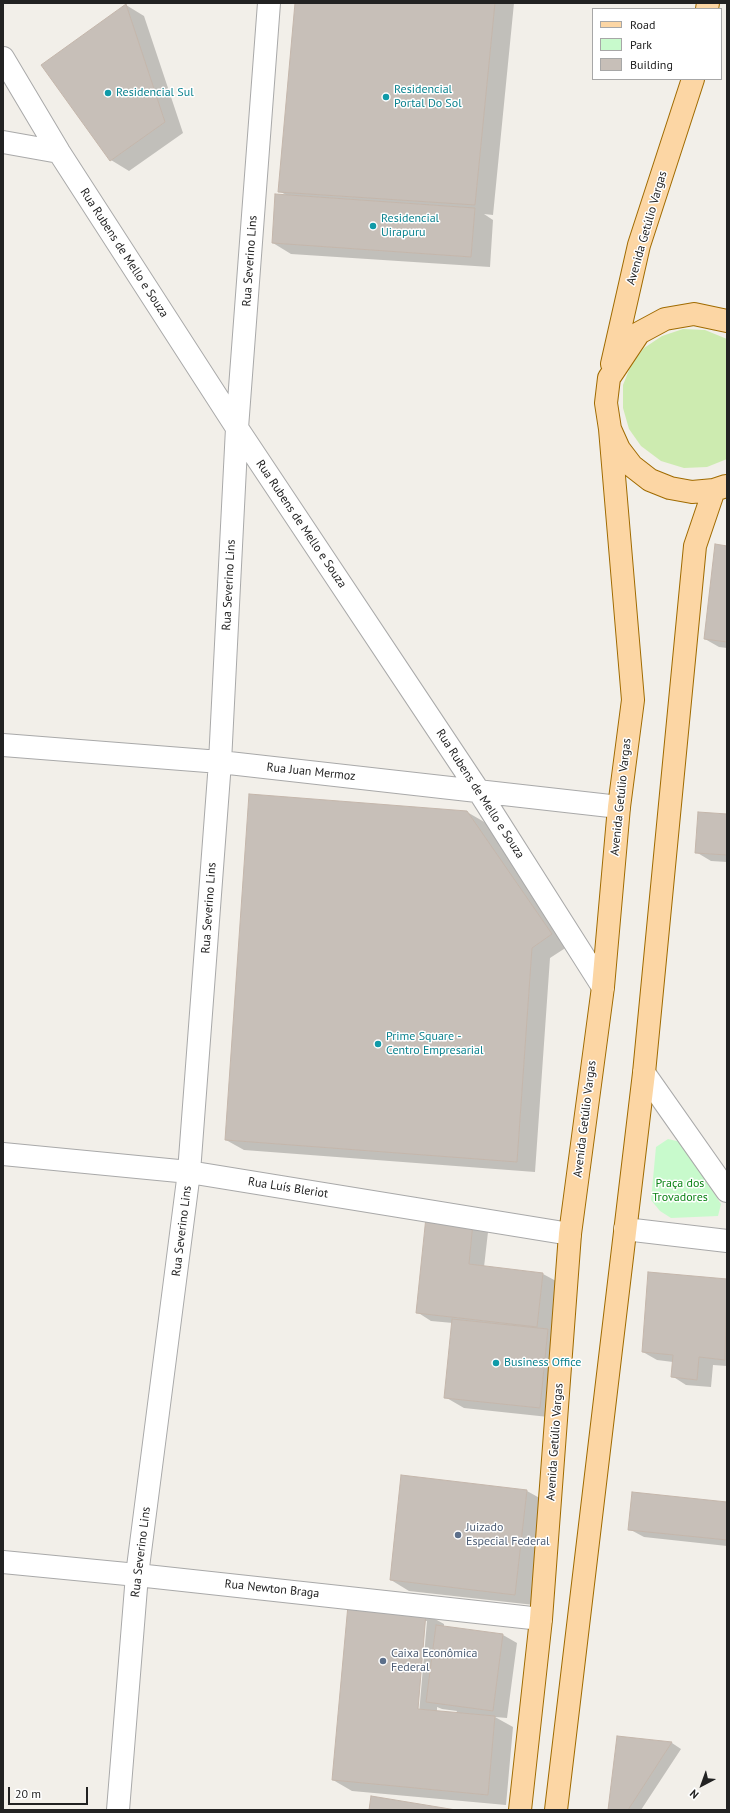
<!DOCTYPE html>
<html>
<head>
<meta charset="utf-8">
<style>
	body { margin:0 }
	#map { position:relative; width:730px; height:1813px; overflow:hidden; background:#f2efe9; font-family:"PT Sans",sans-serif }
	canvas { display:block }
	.frame { position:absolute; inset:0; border:4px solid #222; pointer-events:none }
	.legend { position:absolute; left:592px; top:8px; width:130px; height:72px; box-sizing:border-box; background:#fff; border:1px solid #a7a7a7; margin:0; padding:5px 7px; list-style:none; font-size:12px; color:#222 }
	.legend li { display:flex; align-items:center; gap:8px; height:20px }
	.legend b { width:20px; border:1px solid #a7a7a7 }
	.north { position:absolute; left:682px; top:1765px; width:40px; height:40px; -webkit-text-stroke:3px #fff; paint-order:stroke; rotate:221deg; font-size:11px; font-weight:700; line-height:16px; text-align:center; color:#222 }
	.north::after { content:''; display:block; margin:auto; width:14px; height:18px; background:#222; clip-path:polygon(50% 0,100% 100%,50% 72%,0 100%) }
	.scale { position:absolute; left:8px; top:1787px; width:80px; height:18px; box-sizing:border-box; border:2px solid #222; border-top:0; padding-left:5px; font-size:12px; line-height:14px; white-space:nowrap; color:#222; -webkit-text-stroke:3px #fff; paint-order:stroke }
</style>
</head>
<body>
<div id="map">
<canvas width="730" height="1813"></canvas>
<div class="frame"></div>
<ul class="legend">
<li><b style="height:5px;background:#fcd6a4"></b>Road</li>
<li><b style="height:11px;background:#c8facc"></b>Park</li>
<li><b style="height:11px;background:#c7bfb8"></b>Building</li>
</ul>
<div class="north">N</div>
<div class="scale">20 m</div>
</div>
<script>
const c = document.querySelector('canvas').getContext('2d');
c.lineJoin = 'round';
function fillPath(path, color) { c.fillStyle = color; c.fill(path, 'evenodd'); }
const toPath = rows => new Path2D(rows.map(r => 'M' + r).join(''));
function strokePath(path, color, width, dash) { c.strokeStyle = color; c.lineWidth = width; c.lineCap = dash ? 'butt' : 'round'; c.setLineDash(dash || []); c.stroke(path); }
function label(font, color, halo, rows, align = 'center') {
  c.font = font + ' "PT Sans",sans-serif'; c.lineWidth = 3; c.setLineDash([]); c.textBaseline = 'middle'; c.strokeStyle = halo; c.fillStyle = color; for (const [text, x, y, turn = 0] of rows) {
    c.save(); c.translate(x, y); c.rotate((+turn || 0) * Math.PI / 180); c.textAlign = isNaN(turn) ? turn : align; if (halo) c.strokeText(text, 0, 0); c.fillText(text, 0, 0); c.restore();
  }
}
fillPath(toPath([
	[683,329,705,330,727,339,727,459,707,467,684,468,661,461,641,446,629,429,623,408,623,385,631,365,644,348,662,336]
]), '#cdebb0');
fillPath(toPath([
	[668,1139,681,1142,721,1204,718,1216,671,1218,660,1211,651,1200,656,1147]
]), '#c8facc');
fillPath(toPath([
	[296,3,514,3,493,215,484,214,493,220,490,267,291,254,273,243,288,196,279,191],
	[126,5,144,16,183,133,129,171,111,160],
	[727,547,727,648,719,647,705,639],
	[467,812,486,823,570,945,550,958,535,1172,244,1150,226,1140],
	[727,815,727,862,711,861,696,852],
	[473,1224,488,1232,484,1267,543,1274,558,1282,558,1418,464,1408,445,1397,453,1323,431,1321,417,1312],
	[649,1273,727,1280,727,1366,713,1365,711,1387,686,1385,672,1376,673,1362,657,1360,643,1352],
	[527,1491,545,1501,534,1605,409,1591,391,1580],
	[727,1503,727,1546,644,1537,629,1529],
	[426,1614,444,1624,444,1627,503,1635,517,1643,507,1718,495,1717,513,1727,506,1805,352,1791,333,1780],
	[425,1621,427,1621,419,1714,417,1714],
	[437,1707,442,1709,457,1711,456,1713,437,1711],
	[618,1737,672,1743,681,1749,641,1810,609,1810]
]), '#0003');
const building = toPath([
	[295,3,495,3,475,205,278,192,295,3],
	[126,4,165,122,110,161,41,65,126,4],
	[275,194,475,208,471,257,272,243,275,194],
	[715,544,727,546,727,642,704,639,715,544],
	[249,794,467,811,552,934,532,948,517,1162,225,1140,249,794],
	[698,812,727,814,727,855,695,853,698,812],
	[426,1217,473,1223,469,1264,543,1273,537,1327,416,1313,426,1217],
	[648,1272,727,1279,725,1360,699,1357,697,1380,671,1377,673,1355,642,1352,648,1272],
	[452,1319,548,1329,540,1408,444,1398,452,1319],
	[401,1475,527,1490,515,1595,390,1580,401,1475],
	[632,1492,727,1502,727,1540,628,1530,632,1492],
	[348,1605,426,1613,418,1709,495,1716,488,1795,332,1780,348,1605],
	[436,1625,503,1634,493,1711,426,1702,436,1625],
	[617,1736,672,1742,628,1810,608,1810,617,1736],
	[371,1796,456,1810,369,1810,371,1796]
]);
fillPath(building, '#c7bfb8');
strokePath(building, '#c4b6ab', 1);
const minor = toPath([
	[3,58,59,152,237,428,478,790,603,987],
	[3,142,59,152],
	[3,745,220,762,619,807],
	[644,1073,727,1191],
	[3,1154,189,1172,570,1234],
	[625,1229,727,1241],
	[3,1562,137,1575,541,1619],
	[118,1810,137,1575,189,1172,220,762,237,428,269,3]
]);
const major = toPath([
	[707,9,708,3],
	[612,364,639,245,693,79],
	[726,486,714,490,692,492,670,488,650,480,632,466,619,449,610,429,606,403,609,378,639,333,665,319,694,314,727,321],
	[520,1810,541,1619,570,1234,603,987,619,807,633,700,610,429],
	[556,1810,644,1073,695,546,714,490]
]);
strokePath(minor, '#a9a9a9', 24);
strokePath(major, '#a06b00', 24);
strokePath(minor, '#fff', 22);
strokePath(major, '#fcd6a4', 22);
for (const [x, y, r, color] of [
	[108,93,4,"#0f9aa8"],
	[386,97,4,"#0f9aa8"],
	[373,226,4,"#0f9aa8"],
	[378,1044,4,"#0f9aa8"],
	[496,1363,4,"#0f9aa8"],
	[458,1535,4,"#5c6f8a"],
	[383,1661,4,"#5c6f8a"]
]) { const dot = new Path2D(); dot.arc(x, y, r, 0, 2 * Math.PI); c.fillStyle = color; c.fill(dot); strokePath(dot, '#fff', 1.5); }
label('12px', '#0d838f', '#fff', [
	["Residencial",394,90],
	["Portal Do Sol",394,104],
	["Residencial Sul",116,93],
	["Residencial",381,219],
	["Uirapuru",381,233],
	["Prime Square -",386,1037],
	["Centro Empresarial",386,1051],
	["Business Office",504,1363]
], 'left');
label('12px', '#222', '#fff', [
	["Avenida Getúlio Vargas",647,228,-74],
	["Rua Rubens de Mello e Souza",124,253,57],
	["Rua Severino Lins",250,261,-86],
	["Rua Rubens de Mello e Souza",301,524,56],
	["Rua Severino Lins",229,585,-87],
	["Rua Juan Mermoz",311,772,6],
	["Rua Rubens de Mello e Souza",480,794,57],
	["Avenida Getúlio Vargas",621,797,-84],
	["Rua Severino Lins",209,908,-86],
	["Avenida Getúlio Vargas",585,1119,-83],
	["Rua Luís Bleriot",288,1188,9],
	["Rua Severino Lins",182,1231,-83],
	["Avenida Getúlio Vargas",555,1442,-86],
	["Rua Severino Lins",141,1552,-83],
	["Rua Newton Braga",272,1589,6]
]);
label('12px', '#0c8416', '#fff', [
	["Praça dos",680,1184],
	["Trovadores",680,1198]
]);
label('12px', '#4e5e75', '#fff', [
	["Juizado",466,1528],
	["Especial Federal",466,1542],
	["Caixa Econômica",391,1654],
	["Federal",391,1668]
], 'left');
</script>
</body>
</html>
